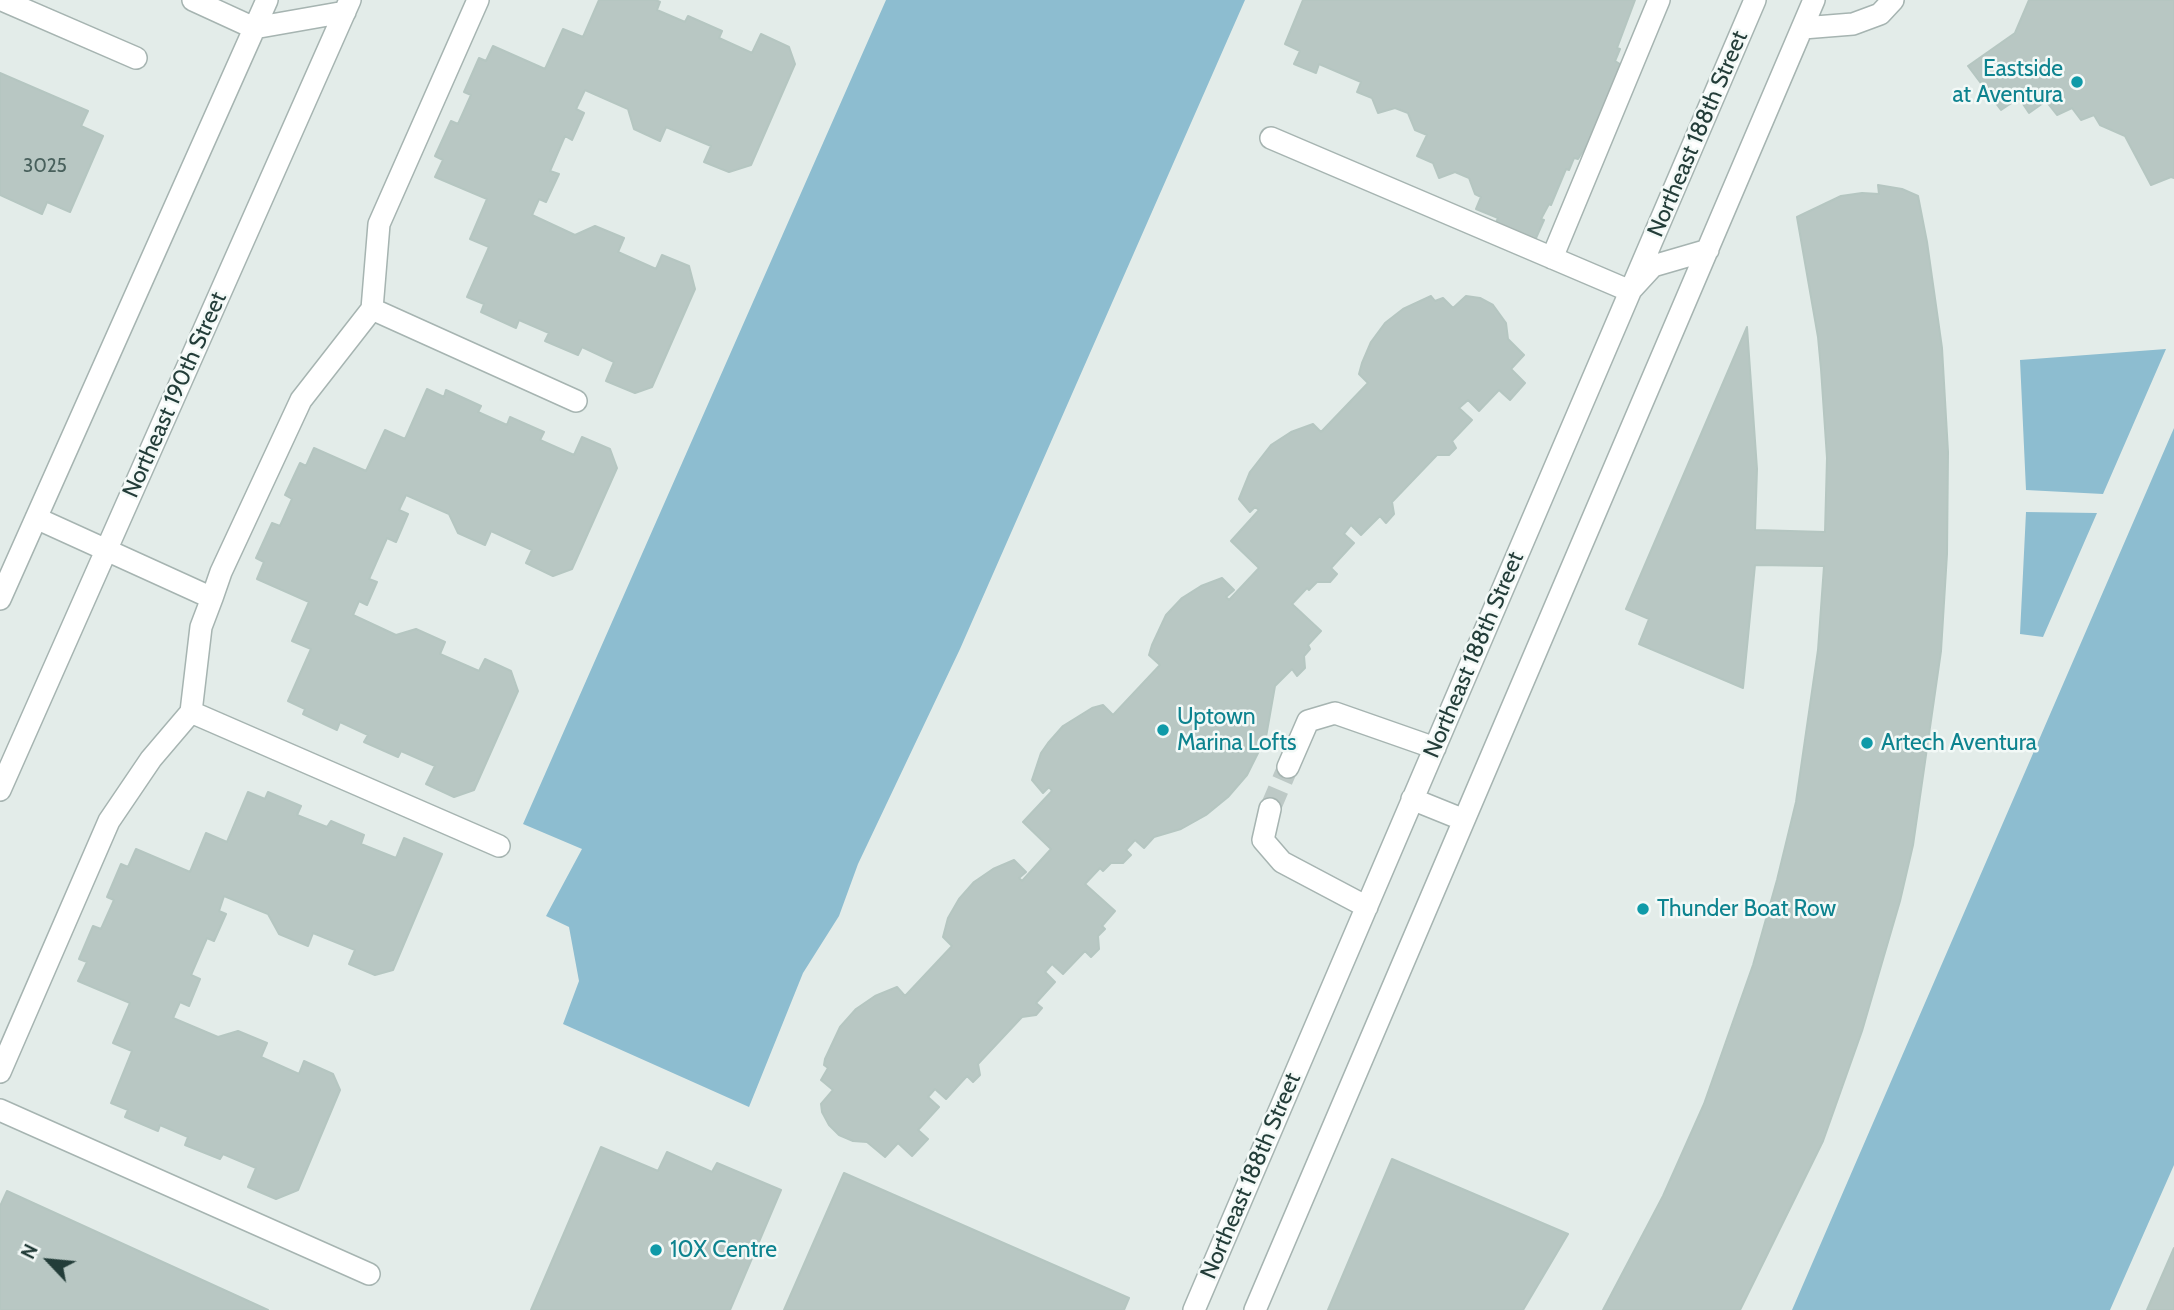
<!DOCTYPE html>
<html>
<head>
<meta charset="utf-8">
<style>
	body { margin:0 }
	#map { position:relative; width:2174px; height:1310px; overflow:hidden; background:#e3ece9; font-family:Cabin,sans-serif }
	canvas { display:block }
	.north { position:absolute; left:14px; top:1226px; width:70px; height:70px; -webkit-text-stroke:5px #f3f9f7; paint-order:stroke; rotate:296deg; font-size:19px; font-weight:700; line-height:28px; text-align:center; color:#233d39 }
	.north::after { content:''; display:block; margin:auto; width:24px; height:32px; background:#233d39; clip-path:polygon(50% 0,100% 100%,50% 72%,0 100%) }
</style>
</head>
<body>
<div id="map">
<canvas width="2174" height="1310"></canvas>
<div class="north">N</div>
</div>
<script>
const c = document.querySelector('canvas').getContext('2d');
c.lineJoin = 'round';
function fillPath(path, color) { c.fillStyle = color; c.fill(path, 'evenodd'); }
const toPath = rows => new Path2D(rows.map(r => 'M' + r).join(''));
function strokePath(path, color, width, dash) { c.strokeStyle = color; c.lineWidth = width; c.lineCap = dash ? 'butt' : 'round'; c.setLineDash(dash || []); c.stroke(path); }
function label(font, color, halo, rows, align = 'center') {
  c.font = font + ' Cabin,sans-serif'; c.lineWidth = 5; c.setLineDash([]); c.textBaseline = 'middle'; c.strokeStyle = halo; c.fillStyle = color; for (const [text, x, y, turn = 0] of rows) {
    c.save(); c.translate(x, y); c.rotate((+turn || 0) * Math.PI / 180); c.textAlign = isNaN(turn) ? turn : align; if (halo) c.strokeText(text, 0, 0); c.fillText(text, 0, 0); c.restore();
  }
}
fillPath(toPath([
	[886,0,1245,0,960,649,858,864,839,916,803,973,749,1107,563,1024,579,981,569,927,546,916,582,849,523,824],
	[2166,349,2103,494,2026,490,2020,360],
	[2174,428,2174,1165,2110,1310,1792,1310],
	[2026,512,2097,513,2043,637,2020,634]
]), '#8dbdd0');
const building = toPath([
	[599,0,656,0,660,2,657,10,685,22,688,16,722,31,719,38,752,53,761,34,789,47,795,64,751,165,729,172,704,162,711,146,666,127,660,141,634,129,628,109,585,90,576,109,584,113,572,140,565,136,550,171,559,174,546,202,539,199,532,215,575,235,595,226,624,238,618,252,656,269,662,255,689,266,695,289,652,387,635,393,606,381,614,362,582,347,578,355,545,341,549,333,519,320,516,328,481,312,484,304,467,297,489,247,470,239,487,199,435,177,443,160,435,156,451,121,458,124,471,95,464,92,479,58,486,61,493,46,545,69,563,29,583,37,599,0],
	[1303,0,1635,0,1617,48,1620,49,1615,61,1620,64,1606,114,1578,159,1574,158,1569,170,1566,169,1551,205,1549,204,1541,219,1544,220,1532,247,1495,225,1498,218,1476,209,1481,197,1475,194,1469,178,1455,172,1439,178,1433,163,1417,156,1427,135,1415,130,1408,113,1395,108,1378,113,1372,98,1357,92,1361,82,1319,64,1316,73,1294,64,1300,51,1285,44,1303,0],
	[2029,0,2174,0,2174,178,2171,177,2151,185,2125,136,2100,125,2094,115,2081,120,2072,108,2057,115,2046,101,2029,113,2019,98,2001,110,1968,66,2015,33,2029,0],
	[0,73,88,111,81,126,103,136,70,212,47,202,42,214,0,195,0,73],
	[1878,185,1902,189,1918,196,1927,242,1942,348,1948,452,1947,554,1941,651,1913,845,1900,901,1862,1031,1823,1141,1740,1310,1603,1310,1663,1196,1704,1104,1753,965,1777,880,1796,802,1818,650,1824,566,1755,565,1743,688,1639,644,1649,619,1626,609,1747,327,1757,469,1755,530,1825,532,1827,458,1821,369,1818,337,1797,217,1841,196,1862,193,1879,194,1878,185],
	[1431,296,1435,301,1443,298,1453,308,1466,296,1480,298,1493,305,1506,323,1508,339,1524,355,1511,369,1525,383,1510,400,1499,390,1479,411,1468,400,1459,408,1472,420,1452,441,1456,448,1449,455,1437,455,1392,502,1394,514,1386,523,1380,516,1361,535,1351,525,1344,534,1354,543,1331,568,1337,574,1330,582,1317,582,1309,590,1307,588,1292,604,1321,631,1308,645,1310,649,1304,656,1305,668,1297,676,1292,669,1275,686,1266,737,1247,775,1228,797,1206,815,1181,829,1154,837,1144,848,1135,840,1126,850,1131,855,1123,863,1111,863,1103,871,1100,868,1085,884,1115,911,1102,926,1105,929,1098,936,1099,949,1091,957,1085,951,1063,974,1052,964,1045,972,1055,982,1036,1003,1042,1008,1036,1015,1022,1017,978,1064,980,1075,973,1082,967,1076,946,1099,935,1089,928,1097,939,1107,918,1130,928,1139,912,1156,898,1143,885,1157,867,1142,853,1141,839,1135,829,1125,822,1112,821,1104,833,1090,821,1080,828,1068,824,1065,825,1059,840,1027,856,1009,875,996,897,987,905,996,952,946,943,937,948,918,959,899,974,882,993,869,1014,860,1026,872,1019,878,1022,881,1051,849,1023,822,1052,791,1049,787,1043,793,1032,780,1041,753,1048,743,1063,726,1092,708,1103,705,1113,715,1160,665,1149,655,1152,645,1166,615,1182,598,1201,586,1222,578,1234,590,1226,597,1229,600,1259,568,1231,541,1259,510,1255,507,1250,512,1239,499,1250,472,1271,445,1291,432,1313,424,1321,432,1368,383,1359,374,1362,363,1371,342,1385,323,1403,309,1431,296],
	[427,389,444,397,446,390,481,406,478,412,507,425,510,417,544,432,540,440,574,455,582,437,610,449,617,468,572,569,553,576,526,563,532,550,491,531,485,545,458,533,449,514,406,495,399,510,408,514,396,542,387,538,369,579,377,582,367,605,359,601,353,615,396,635,416,629,445,642,440,654,479,671,485,659,511,671,518,691,474,790,454,797,426,784,435,766,401,751,398,757,364,742,368,735,340,722,337,730,303,714,305,709,288,701,311,649,292,641,309,602,257,579,264,562,256,558,272,523,280,526,292,499,285,495,300,463,306,466,314,448,366,471,385,430,405,439,427,389],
	[248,792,265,799,268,792,301,806,297,815,327,827,331,821,364,835,361,844,396,858,404,838,442,854,393,970,375,975,349,964,355,950,313,933,308,946,279,934,268,914,224,896,219,911,226,914,214,941,207,938,191,975,200,979,189,1006,180,1002,173,1018,218,1037,238,1031,267,1043,261,1057,299,1074,304,1061,333,1074,340,1090,298,1190,276,1199,248,1187,256,1168,223,1154,220,1159,185,1145,188,1137,160,1125,158,1131,125,1117,128,1110,111,1103,132,1051,113,1043,130,1003,78,981,87,962,79,959,93,926,101,929,114,900,107,897,121,864,128,867,136,849,190,872,206,833,227,842,248,792],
	[601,1147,658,1171,667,1152,712,1172,717,1163,781,1190,730,1310,531,1310,601,1147],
	[1392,1159,1568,1234,1523,1310,1328,1310,1392,1159],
	[844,1173,1129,1298,1124,1310,784,1310,844,1173],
	[7,1191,268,1310,0,1310,0,1206,7,1191],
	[2174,1248,2174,1310,2147,1310,2174,1248]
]);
fillPath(building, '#b8c7c3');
strokePath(building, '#b5c6c1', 2);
strokePath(toPath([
	[1270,809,1288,767]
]), '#bdc9c6', 21, [21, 10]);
const minor = toPath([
	[2,0,136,58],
	[193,0,254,28,345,12],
	[1803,28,1853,24,1880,14,1893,0],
	[1271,138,1630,291,1653,266,1708,250],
	[1552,258,1659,0],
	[372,309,576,401],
	[36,518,212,598],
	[0,599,267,0],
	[191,712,499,846],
	[1288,767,1308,721,1335,713,1435,748],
	[0,790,350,0],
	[1412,799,1464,820],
	[1270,809,1263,840,1282,862,1367,907],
	[0,1072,109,821,151,759,191,712,201,627,212,598,221,572,301,400,372,309,379,224,478,0],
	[0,1110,369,1274],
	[1194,1310,1755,0],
	[1255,1310,1814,0]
]);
strokePath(minor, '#a6b4b1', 24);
strokePath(minor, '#fff', 21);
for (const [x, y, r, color] of [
	[2077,82,7,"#0f9aa8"],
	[1163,730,7,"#0f9aa8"],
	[1867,743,7,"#0f9aa8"],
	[1643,909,7,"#0f9aa8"],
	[656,1250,7,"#0f9aa8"]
]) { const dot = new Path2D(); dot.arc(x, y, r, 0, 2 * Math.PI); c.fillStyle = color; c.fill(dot); strokePath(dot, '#f3f9f7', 2.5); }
label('19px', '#48605c', null, [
	["3025",45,166]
]);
label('23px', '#0d838f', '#f3f9f7', [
	["Eastside",2063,69,"right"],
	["at Aventura",2063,95,"right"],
	["Uptown",1177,717],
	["Marina Lofts",1177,743],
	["Artech Aventura",1881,743],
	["Thunder Boat Row",1657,909],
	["10X Centre",670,1250]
], 'left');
label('23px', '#233d39', '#f3f9f7', [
	["Northeast 188th Street",1698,134,-67],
	["Northeast 190th Street",175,395,-66],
	["Northeast 188th Street",1474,655,-67],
	["Northeast 188th Street",1251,1176,-67]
]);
</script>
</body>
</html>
